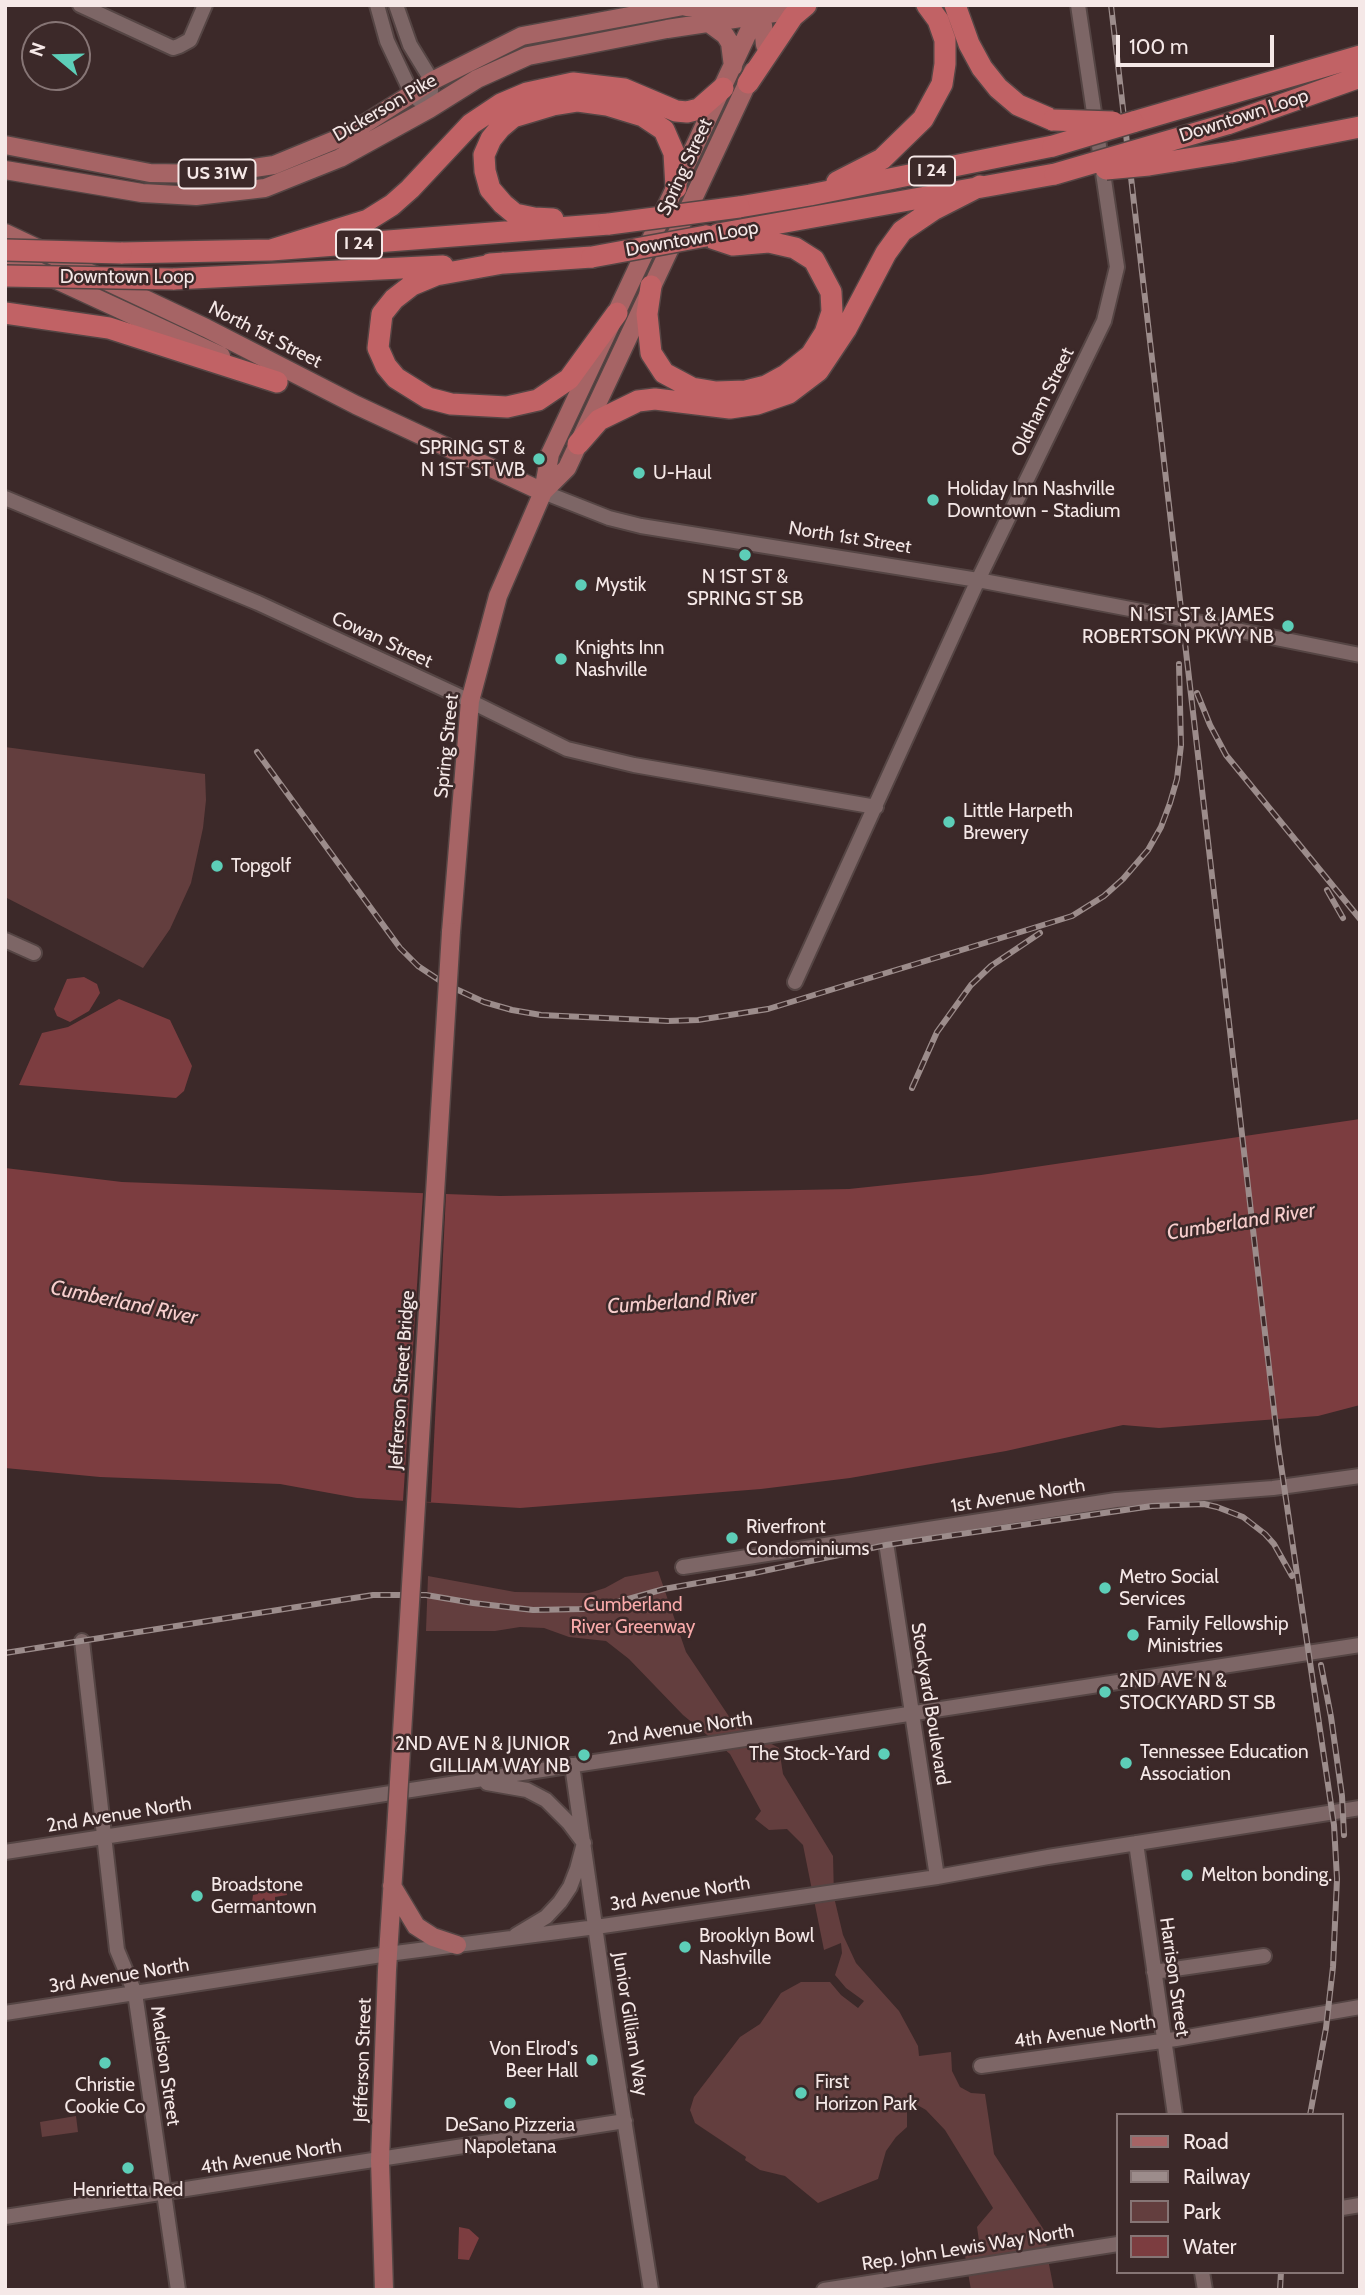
<!DOCTYPE html>
<html>
<head>
<meta charset="utf-8">
<style>
	body { margin:0 }
	#map { position:relative; width:1365px; height:2295px; overflow:hidden; background:#3c2929; font-family:Cabin,sans-serif }
	canvas { display:block }
	.frame { position:absolute; inset:0; border:7px solid #f5e8e7; pointer-events:none }
	.legend { position:absolute; left:1116px; top:2113px; width:228px; height:161px; box-sizing:border-box; background:#3c2929; border:2px solid #867575; margin:0; padding:9px 12px; list-style:none; font-size:21px; color:#f5e8e7 }
	.legend li { display:flex; align-items:center; gap:14px; height:35px }
	.legend b { width:35px; border:2px solid #867575 }
	.north { position:absolute; left:21px; top:21px; width:70px; height:70px; box-sizing:border-box; background:#3c2929; border:2px solid #867575; border-radius:50%; rotate:289deg; font-size:19px; font-weight:700; line-height:28px; text-align:center; color:#f5e8e7 }
	.north::after { content:''; display:block; margin:auto; width:24px; height:32px; background:#5dceb8; clip-path:polygon(50% 0,100% 100%,50% 72%,0 100%) }
	.scale { position:absolute; left:1116px; top:35px; width:158px; height:32px; box-sizing:border-box; border:4px solid #f5e8e7; border-top:0; padding-left:9px; font-size:21px; line-height:24px; white-space:nowrap; color:#f5e8e7; -webkit-text-stroke:5px #3c2929; paint-order:stroke }
</style>
</head>
<body>
<div id="map">
<canvas width="1365" height="2295"></canvas>
<div class="frame"></div>
<ul class="legend">
<li><b style="height:9px;background:#a66465"></b>Road</li>
<li><b style="height:9px;background:#9c8c8b"></b>Railway</li>
<li><b style="height:19px;background:#633e3e"></b>Park</li>
<li><b style="height:19px;background:#7c3d40"></b>Water</li>
</ul>
<div class="north">N</div>
<div class="scale">100 m</div>
</div>
<script>
const c = document.querySelector('canvas').getContext('2d');
c.lineJoin = 'round';
function fillPath(path, color) { c.fillStyle = color; c.fill(path, 'evenodd'); }
const toPath = rows => new Path2D(rows.map(r => 'M' + r).join(''));
function strokePath(path, color, width, dash) { c.strokeStyle = color; c.lineWidth = width; c.lineCap = dash ? 'butt' : 'round'; c.setLineDash(dash || []); c.stroke(path); }
function label(font, color, halo, rows, align = 'center') {
  c.font = font + ' Cabin,sans-serif'; c.lineWidth = 5; c.setLineDash([]); c.textBaseline = 'middle'; c.strokeStyle = halo; c.fillStyle = color; for (const [text, x, y, turn = 0] of rows) {
    c.save(); c.translate(x, y); c.rotate((+turn || 0) * Math.PI / 180); c.textAlign = isNaN(turn) ? turn : align; if (halo) c.strokeText(text, 0, 0); c.fillText(text, 0, 0); c.restore();
  }
}
fillPath(toPath([
	[5,747,205,774,206,800,203,828,191,883,170,929,143,968,5,897],
	[658,1571,686,1652,734,1724,779,1748,783,1774,833,1856,834,1897,843,1935,856,1963,899,2011,918,2046,919,2056,951,2052,952,2071,960,2087,971,2093,985,2094,994,2154,1046,2233,1047,2254,1054,2290,971,2290,963,2244,979,2241,977,2227,993,2208,945,2130,926,2110,907,2099,907,2127,896,2137,886,2151,878,2179,818,2203,785,2176,760,2170,745,2160,746,2157,695,2123,690,2110,694,2097,740,2037,760,2024,781,1993,801,1982,830,1982,841,1995,858,2008,864,2001,846,1988,835,1975,842,1953,841,1943,824,1950,803,1845,787,1829,769,1830,755,1819,761,1811,730,1754,683,1715,629,1659,606,1641,569,1637,544,1628,520,1627,495,1631,426,1631,428,1576,515,1592,589,1593,605,1588,625,1577],
	[76,2116,78,2132,42,2137,40,2122]
]), '#633e3e');
fillPath(toPath([
	[84,977,97,984,100,993,89,1011,70,1022,57,1016,54,1009,67,979],
	[119,999,170,1020,192,1066,184,1091,176,1098,19,1085,42,1033,68,1027],
	[1360,1119,1360,1405,1318,1416,1159,1428,1123,1425,1006,1451,850,1478,761,1489,520,1508,357,1498,280,1484,100,1477,5,1468,5,1168,122,1182,500,1196,849,1189,981,1175],
	[287,1879,292,1883,291,1887,286,1889,287,1895,275,1897,275,1901,266,1902,264,1898,258,1904,252,1902,253,1895,258,1894,258,1889,268,1887,268,1884,277,1882,278,1885,282,1884],
	[459,2227,469,2229,479,2238,469,2260,458,2259]
]), '#7c3d40');
fillPath(toPath([
	[423,1193,446,1194,431,1502,403,1501]
]), '#3c2929');
const minor = toPath([
	[80,5,173,48,179,46,190,40,205,5],
	[377,5,387,41,412,94,429,109],
	[396,5,410,45,432,81,429,109],
	[543,492,609,518,641,526,978,580,1167,616,1360,655],
	[5,498,258,603,470,701,567,749,634,765,876,807],
	[5,940,34,953],
	[795,982,978,580,1104,321,1117,267,1078,5],
	[885,1536,937,1877],
	[683,1567,1116,1500,1273,1488,1360,1476],
	[82,1641,117,1950,135,1993,178,2290],
	[572,1765,609,2024,651,2290],
	[487,1783,527,1790,546,1800,569,1823,584,1843,577,1869,570,1887,560,1902,546,1917,516,1935],
	[1136,1843,1175,2115],
	[5,1852,1360,1645],
	[1154,1972,1264,1956],
	[5,2013,388,1954,596,1927,937,1877,1048,1857,1360,1808],
	[981,2066,1176,2039,1360,2007],
	[1342,2208,1360,2205],
	[5,2217,625,2121],
	[1202,2272,1205,2290],
	[824,2290,1118,2244]
]);
const major = toPath([
	[686,7,720,6,738,8,756,16,763,25,765,45],
	[710,24,725,35,730,43,733,67],
	[5,145,150,173,214,174,274,165,347,135,432,81,522,36,689,5],
	[5,170,142,193,196,196,265,188,340,158,429,109,477,79,528,56,667,29,781,12],
	[5,233,206,328,356,405,543,492],
	[5,256,221,356],
	[543,492,567,468,753,71],
	[451,932,470,701,498,596,543,492,550,454,761,5],
	[392,1886,416,1926,433,1937,457,1945],
	[384,2290,380,2160,387,1970,396,1831]
]);
const highway = toPath([
	[955,5,969,44,982,68,998,88,1018,105,1053,120],
	[748,83,793,16,806,5],
	[1133,122,1360,56],
	[1227,124,1360,77],
	[1231,152,1360,127],
	[837,182,882,159,923,119,942,84,945,64,945,40,938,20,927,5],
	[739,207,810,195,1053,146],
	[553,219,534,218,515,214,503,204,490,189,485,171,484,155,491,139,500,128,513,117,553,105,578,101,607,105,643,116,664,130,674,153,676,188],
	[718,234,1055,174],
	[271,250,368,220,392,205,410,189,471,124,501,104,527,93,573,83,624,89,676,111,687,112,699,109,723,88],
	[121,253,271,250,609,224],
	[503,263,436,275,412,285,394,299,382,314,378,348,386,366,396,378,428,398,451,404,507,407,538,400,569,379,617,313],
	[490,264,592,257],
	[173,279,443,266],
	[651,286,647,314,651,353,664,373,692,388,716,392,746,391,766,386,786,375,811,355,825,333,832,312,831,292,814,260,795,248,769,242,733,245,706,236],
	[5,313,109,328,277,382],
	[578,444,599,420,638,401,655,399,730,408,757,404,789,393,818,371,846,329,886,253,902,231,933,210,980,186]
]);
strokePath(minor, '#554544', 18);
strokePath(major, '#554544', 21);
strokePath(highway, '#554544', 24);
strokePath(minor, '#7d6666', 14);
strokePath(major, '#a66465', 18);
strokePath(highway, '#c16265', 21);
const rail = toPath([
	[1111,5,1278,1445,1334,1825,1337,1879,1333,1967,1326,2028,1310,2115],
	[1197,693,1210,725,1226,755,1360,919],
	[257,752,400,948,418,966,445,984,484,1002,512,1010,541,1015,668,1021,698,1020,768,1009,1014,934,1072,916,1104,896,1123,879,1148,850,1161,827,1170,803,1177,779,1181,745,1179,664],
	[1327,890,1343,918],
	[912,1088,937,1032,971,985,991,966,1040,933],
	[5,1653,373,1595,426,1595,473,1603,533,1610,583,1609,614,1603,664,1589,754,1573,886,1545,1152,1506,1204,1504,1217,1507,1243,1517,1265,1534,1274,1544,1292,1576],
	[1321,1665,1331,1717,1342,1796,1344,1835],
	[1280,2290,1281,2272]
]);
strokePath(rail, '#9c8c8b', 6);
strokePath(rail, '#3c2929', 3.5, [10]);
const majorBridge = toPath([
	[396,1831,451,932]
]);
const highwayBridge = toPath([
	[1053,120,1113,122],
	[1053,146,1133,122],
	[1106,169,1149,165,1231,152],
	[1055,174,1227,124],
	[609,224,739,207],
	[5,250,121,253],
	[592,257,706,236],
	[5,276,173,279]
]);
strokePath(majorBridge, '#554544', 21, []);
strokePath(highwayBridge, '#554544', 24, []);
strokePath(majorBridge, '#a66465', 18);
strokePath(highwayBridge, '#c16265', 21);
for (const [x, y, r, color] of [
	[539,459,7,"#5dceb8"],
	[639,473,7,"#5dceb8"],
	[933,500,7,"#5dceb8"],
	[745,555,7,"#5dceb8"],
	[581,585,7,"#5dceb8"],
	[1288,626,7,"#5dceb8"],
	[561,659,7,"#5dceb8"],
	[949,822,7,"#5dceb8"],
	[217,866,7,"#5dceb8"],
	[732,1538,7,"#5dceb8"],
	[1105,1588,7,"#5dceb8"],
	[1133,1635,7,"#5dceb8"],
	[1105,1692,7,"#5dceb8"],
	[884,1754,7,"#5dceb8"],
	[584,1755,7,"#5dceb8"],
	[1126,1763,7,"#5dceb8"],
	[1187,1875,7,"#5dceb8"],
	[197,1896,7,"#5dceb8"],
	[685,1947,7,"#5dceb8"],
	[592,2060,7,"#5dceb8"],
	[105,2063,7,"#5dceb8"],
	[801,2093,7,"#5dceb8"],
	[510,2103,7,"#5dceb8"],
	[128,2168,7,"#5dceb8"]
]) { const dot = new Path2D(); dot.arc(x, y, r, 0, 2 * Math.PI); c.fillStyle = color; c.fill(dot); strokePath(dot, '#3c2929', 2.5); }
for (const [x, y, w] of [
	[932,171,46],
	[217,174,77],
	[359,244,46]
]) { const box = new Path2D(); box.roundRect(x - w / 2, y - 14.5, w, 29, 5); c.fillStyle = '#3c2929'; c.fill(box); strokePath(box, '#f5e8e7', 2); }
label('bold 18px', '#f5e8e7', null, [
	["I 24",932,171],
	["US 31W",217,174],
	["I 24",359,244]
]);
label('19px', '#f5e8e7', '#3c2929', [
	["Dickerson Pike",385,108,-30],
	["Downtown Loop",1244,116,-18],
	["Spring Street",685,167,-65],
	["Downtown Loop",692,239,-10],
	["Downtown Loop",127,277],
	["North 1st Street",265,335,27],
	["Oldham Street",1043,402,-64],
	["North 1st Street",850,538,9],
	["Cowan Street",382,640,25],
	["Spring Street",447,746,-84],
	["Jefferson Street Bridge",402,1380,-86],
	["1st Avenue North",1018,1496,-9],
	["Stockyard Boulevard",930,1704,81],
	["2nd Avenue North",680,1729,-8],
	["2nd Avenue North",119,1815,-9],
	["3rd Avenue North",680,1894,-9],
	["3rd Avenue North",119,1976,-9],
	["Harrison Street",1174,1977,82],
	["Junior Gilliam Way",630,2024,81],
	["4th Avenue North",1085,2032,-8],
	["Jefferson Street",363,2060,-88],
	["Madison Street",165,2066,82],
	["4th Avenue North",271,2157,-9],
	["Rep. John Lewis Way North",968,2248,-9]
]);
label('19px', '#f5e8e7', '#3c2929', [
	["SPRING ST &",525,448,"right"],
	["N 1ST ST WB",525,470,"right"],
	["U-Haul",653,473],
	["Holiday Inn Nashville",947,489],
	["Downtown - Stadium",947,511],
	["N 1ST ST &",745,577,"center"],
	["SPRING ST SB",745,599,"center"],
	["Mystik",595,585],
	["N 1ST ST & JAMES",1274,615,"right"],
	["ROBERTSON PKWY NB",1274,637,"right"],
	["Knights Inn",575,648],
	["Nashville",575,670],
	["Little Harpeth",963,811],
	["Brewery",963,833],
	["Topgolf",231,866],
	["Riverfront",746,1527],
	["Condominiums",746,1549],
	["Metro Social",1119,1577],
	["Services",1119,1599],
	["Family Fellowship",1147,1624],
	["Ministries",1147,1646],
	["2ND AVE N &",1119,1681],
	["STOCKYARD ST SB",1119,1703],
	["2ND AVE N & JUNIOR",570,1744,"right"],
	["GILLIAM WAY NB",570,1766,"right"],
	["Tennessee Education",1140,1752],
	["Association",1140,1774],
	["The Stock-Yard",870,1754,"right"],
	["Melton bonding.",1201,1875],
	["Broadstone",211,1885],
	["Germantown",211,1907],
	["Brooklyn Bowl",699,1936],
	["Nashville",699,1958],
	["Von Elrod's",578,2049,"right"],
	["Beer Hall",578,2071,"right"],
	["First",815,2082],
	["Horizon Park",815,2104],
	["Christie",105,2085,"center"],
	["Cookie Co",105,2107,"center"],
	["DeSano Pizzeria",510,2125,"center"],
	["Napoletana",510,2147,"center"],
	["Henrietta Red",128,2190,"center"]
], 'left');
label('19px', '#f9aaaa', '#3c2929', [
	["Cumberland",633,1605],
	["River Greenway",633,1627]
]);
label('italic 21px', '#f7cecd', '#3c2929', [
	["Cumberland River",1241,1222,-9],
	["Cumberland River",682,1302,-4],
	["Cumberland River",124,1303,12]
]);
</script>
</body>
</html>
